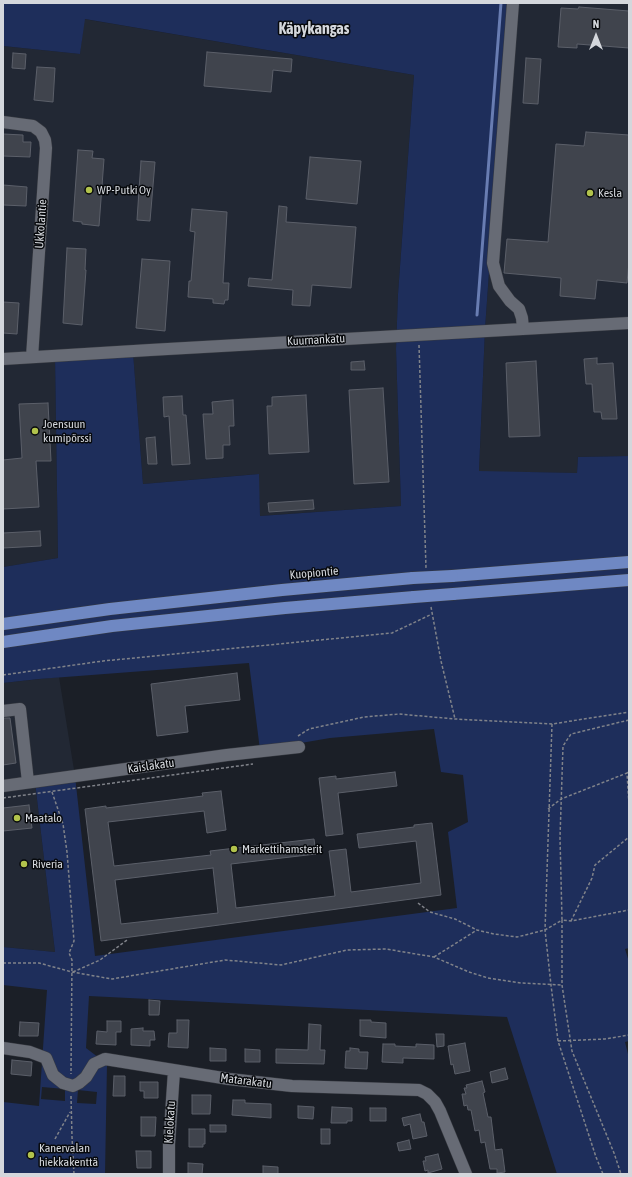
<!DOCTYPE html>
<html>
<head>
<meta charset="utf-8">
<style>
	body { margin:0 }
	#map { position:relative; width:632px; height:1177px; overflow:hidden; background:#1b1f27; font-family:"Asap Condensed",sans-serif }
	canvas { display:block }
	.frame { position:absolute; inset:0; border:4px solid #d4d7dc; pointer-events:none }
	.north { position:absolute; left:576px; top:16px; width:40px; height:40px; -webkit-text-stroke:3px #07090c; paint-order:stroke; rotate:0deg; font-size:11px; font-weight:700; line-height:16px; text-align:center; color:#d4d7dc }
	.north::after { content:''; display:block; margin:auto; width:14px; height:18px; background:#d4d7dc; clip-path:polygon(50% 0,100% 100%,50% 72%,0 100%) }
</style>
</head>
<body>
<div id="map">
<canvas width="632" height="1177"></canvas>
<div class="frame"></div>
<div class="north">N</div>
</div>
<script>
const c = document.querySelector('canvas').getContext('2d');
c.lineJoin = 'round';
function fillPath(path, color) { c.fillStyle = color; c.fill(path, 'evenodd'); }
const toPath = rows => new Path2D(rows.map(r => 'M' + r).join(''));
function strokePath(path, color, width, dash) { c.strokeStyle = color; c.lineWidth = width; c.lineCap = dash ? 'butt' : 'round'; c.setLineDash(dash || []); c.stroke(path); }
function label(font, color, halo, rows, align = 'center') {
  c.font = font + ' "Asap Condensed",sans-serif'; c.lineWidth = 3; c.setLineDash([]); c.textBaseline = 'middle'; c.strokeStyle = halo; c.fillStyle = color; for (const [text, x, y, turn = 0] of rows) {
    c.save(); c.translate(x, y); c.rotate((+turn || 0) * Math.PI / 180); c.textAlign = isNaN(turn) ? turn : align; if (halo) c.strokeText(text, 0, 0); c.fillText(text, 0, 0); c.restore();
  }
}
fillPath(toPath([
	[508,3,629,3,629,456,578,457,577,473,479,472,485,329],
	[84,19,414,75,398,294,396,349,401,506,260,516,258,474,143,484,133,353,55,357,58,558,3,567,3,46,80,54],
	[59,677,75,776,35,782,55,952,3,947,3,683]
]), '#222834');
fillPath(toPath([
	[3,3,508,3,485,329,479,471,577,473,578,457,629,456,629,948,625,949,629,962,629,1041,625,1042,629,1058,629,1174,557,1174,507,1017,89,996,86,1048,107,1064,105,1174,3,1174,3,1102,39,1106,47,990,3,985,3,947,55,952,35,782,75,776,95,956,457,908,448,832,468,822,463,775,441,772,434,729,330,738,260,750,249,663,39,679,3,683,3,567,58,558,55,357,133,352,143,484,259,474,260,516,401,506,396,349,398,294,414,75,85,19,80,54,3,46],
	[42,1087,65,1089,65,1101,41,1099],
	[78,1090,97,1092,96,1104,77,1103]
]), '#1e2e5b');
strokePath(toPath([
	[477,315,501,3]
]), '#697db2', 3);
const building = toPath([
	[579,7,629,11,629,48,577,44,577,48,558,47,561,8,578,9,579,7],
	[207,52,292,59,291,72,273,70,271,92,204,86,207,52],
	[13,53,26,54,25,69,12,68,13,53],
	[526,58,541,59,538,104,523,103,526,58],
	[37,67,55,68,53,102,34,100,37,67],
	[586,132,629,135,629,262,627,283,597,280,595,299,560,296,561,278,504,273,507,239,548,242,556,144,584,146,586,132],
	[3,134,23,135,23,142,31,142,30,157,3,156,3,134],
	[78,150,93,151,92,158,104,159,99,226,82,224,82,222,73,221,78,150],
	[310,157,361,161,357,204,306,199,310,157],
	[141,161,155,162,150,221,137,220,141,161],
	[3,185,27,187,26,206,3,205,3,185],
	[279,206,287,207,286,222,356,227,351,288,312,285,310,306,292,305,293,290,248,286,249,278,272,280,279,206],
	[192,209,227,212,223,283,229,283,228,300,225,300,224,304,213,303,213,299,188,297,189,281,191,281,195,232,190,231,192,209],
	[67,248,86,249,85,270,86,270,82,325,63,323,67,248],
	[142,259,170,261,165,331,136,328,142,259],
	[3,302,19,303,17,334,3,333,3,302],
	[597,358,597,364,613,363,617,419,602,419,601,412,594,412,592,384,586,384,584,359,597,358],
	[364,361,365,370,351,370,351,362,364,361],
	[536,361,540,436,509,437,506,363,536,361],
	[383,388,389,482,354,484,349,390,383,388],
	[306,395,309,452,269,454,267,406,272,406,272,397,306,395],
	[182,396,183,415,186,415,190,464,172,465,169,416,164,417,163,397,182,396],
	[233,400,234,426,229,426,230,445,223,445,223,458,206,459,203,414,213,414,212,402,233,400],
	[48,403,51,461,36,461,39,507,3,509,3,460,22,458,19,404,48,403],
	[155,437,157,464,148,464,146,438,155,437],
	[313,500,314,509,269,512,268,503,313,500],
	[40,531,41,546,3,548,3,533,40,531],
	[237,673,240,700,185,706,188,732,157,736,151,684,237,673],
	[3,718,10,718,16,763,3,765,3,718],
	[395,772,397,786,338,793,343,834,326,836,319,778,336,776,336,779,395,772],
	[221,791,226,830,207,833,204,811,108,822,114,866,211,855,210,851,314,839,316,854,231,864,236,908,335,896,329,851,346,849,351,892,421,883,416,841,359,848,357,834,414,827,414,825,432,823,441,895,101,941,85,809,106,806,106,808,203,796,202,793,221,791],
	[213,868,218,913,121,924,115,880,213,868],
	[29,805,32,828,3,831,3,808,29,805],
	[149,1000,160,1001,159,1015,149,1015,149,1000],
	[177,1020,189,1020,188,1048,168,1047,169,1033,177,1033,177,1020],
	[360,1020,371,1020,371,1022,386,1023,386,1038,360,1036,360,1020],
	[107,1021,121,1021,121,1032,116,1032,116,1045,96,1044,97,1031,107,1032,107,1021],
	[20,1022,39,1023,38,1036,19,1036,20,1022],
	[309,1024,321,1025,320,1050,325,1050,324,1064,276,1063,276,1049,308,1050,309,1024],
	[143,1028,143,1031,154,1031,155,1040,150,1040,150,1046,131,1045,131,1029,143,1028],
	[436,1034,444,1034,444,1046,437,1047,436,1034],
	[465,1043,470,1071,455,1074,453,1064,451,1065,448,1046,465,1043],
	[383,1044,395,1044,395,1046,416,1047,416,1044,434,1045,434,1059,403,1058,403,1063,382,1062,383,1044],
	[210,1048,226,1049,226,1061,210,1061,210,1048],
	[350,1048,359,1049,359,1052,368,1052,367,1069,345,1068,346,1051,350,1051,350,1048],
	[245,1049,260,1050,260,1062,245,1062,245,1049],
	[12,1060,32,1062,31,1076,11,1074,12,1060],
	[505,1068,508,1079,492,1083,490,1072,505,1068],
	[114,1076,125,1076,125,1096,113,1096,114,1076],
	[482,1081,485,1092,483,1093,488,1117,491,1117,495,1150,502,1149,505,1172,497,1173,497,1169,490,1169,485,1142,481,1143,479,1130,475,1131,471,1110,468,1110,467,1105,464,1106,462,1094,466,1094,464,1088,467,1088,466,1085,482,1081],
	[140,1082,158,1082,158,1098,144,1098,144,1091,140,1091,140,1082],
	[192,1095,211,1095,210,1114,192,1114,192,1095],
	[233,1100,245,1100,245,1103,271,1104,271,1118,232,1115,233,1100],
	[298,1106,314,1107,313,1119,298,1118,298,1106],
	[332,1107,352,1108,352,1121,347,1121,347,1123,331,1123,332,1107],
	[370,1108,386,1108,386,1121,370,1121,370,1108],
	[420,1114,422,1122,424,1122,427,1136,413,1139,410,1124,404,1126,402,1118,420,1114],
	[141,1117,156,1117,155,1136,141,1136,141,1117],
	[210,1125,226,1125,226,1132,210,1132,210,1125],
	[189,1129,205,1129,205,1144,203,1144,203,1147,189,1147,189,1129],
	[321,1129,330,1129,330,1144,321,1144,321,1129],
	[409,1140,411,1149,399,1151,397,1143,409,1140],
	[136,1151,151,1151,151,1168,137,1168,136,1151],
	[438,1154,442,1169,428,1173,428,1170,425,1171,423,1161,426,1161,425,1157,438,1154],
	[188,1163,203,1164,202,1174,188,1174,188,1163],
	[263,1166,278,1167,278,1174,263,1174,263,1166]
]);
fillPath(building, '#40444d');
strokePath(building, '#5b5f69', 1);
const minor = toPath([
	[513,3,493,263,499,286,510,301,519,309,522,318,523,329],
	[3,122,33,126,41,132,45,140,46,148,32,357],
	[3,359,150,350,629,323],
	[3,711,20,709,28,782],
	[3,786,227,755,299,747],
	[3,1048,30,1052,46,1058,53,1075,63,1083,73,1086,79,1083,86,1077,94,1064,105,1059,229,1079,292,1086,419,1090,427,1094,435,1102,440,1111,466,1174],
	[169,1174,169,1144,174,1071]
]);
const highway = toPath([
	[452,576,629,562],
	[453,594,629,580],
	[3,624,110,609,282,590,413,578],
	[3,642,112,626,285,608,414,597]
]);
strokePath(minor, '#373a41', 13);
strokePath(highway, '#373a41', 13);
strokePath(toPath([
	[419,345,426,568],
	[431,607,441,661,455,719],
	[3,675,103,661,392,633,430,615],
	[629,720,571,734,563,746,560,837,562,920,571,921,629,910],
	[552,724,545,930,551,985,558,1041,596,1157,603,1174],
	[298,736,309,729,364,717,399,714,455,719,552,724,629,712],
	[629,772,627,773,629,805],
	[52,792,63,824,67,852,74,941,69,953,72,960,71,1074],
	[3,798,253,764],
	[548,809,561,799,627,773],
	[418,903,430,912,455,919,477,930],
	[571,921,592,878,595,865,629,837],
	[434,957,477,930,494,934,517,937,545,930,562,920,562,985,572,1051,614,1153,621,1174],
	[3,963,39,963,72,972,112,979,225,960,281,965,347,950,386,949,434,957,469,972,488,978,521,983,562,985],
	[73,972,100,960,127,940],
	[558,1041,605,1039,629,1035],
	[71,1096,72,1137,74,1174],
	[55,1139,70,1112]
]), '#80838a', 1.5, [3, 2]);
strokePath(minor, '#676b75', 12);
strokePath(highway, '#6f88c3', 12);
const highwayBridge = toPath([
	[413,578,452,576],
	[414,597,453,594]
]);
strokePath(highwayBridge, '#373a41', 13, []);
strokePath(highwayBridge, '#6f88c3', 12);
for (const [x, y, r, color] of [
	[89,190,4,"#b2c34c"],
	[590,193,4,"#b2c34c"],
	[35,431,4,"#b2c34c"],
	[17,818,4,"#b2c34c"],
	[234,849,4,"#b2c34c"],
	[24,864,4,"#b2c34c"],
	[31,1155,4,"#b2c34c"]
]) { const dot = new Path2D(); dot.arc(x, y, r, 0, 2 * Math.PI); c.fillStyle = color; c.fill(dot); strokePath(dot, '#07090c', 1.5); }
label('12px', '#d4d7dc', '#07090c', [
	["WP-Putki Oy",97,190],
	["Kesla",598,193],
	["Joensuun",43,424],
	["kumipörssi",43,438],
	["Maatalo",25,818],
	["Markettihamsterit",242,849],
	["Riveria",32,864],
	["Kanervalan",39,1148],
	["hiekkakenttä",39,1162]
], 'left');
label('12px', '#d4d7dc', '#07090c', [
	["Ukkolantie",41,224,-86],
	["Kuurnankatu",316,340,-3],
	["Kuopiontie",314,573,-5],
	["Kaislakatu",151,766,-8],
	["Matarakatu",246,1081,7],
	["Kielokatu",170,1122,-86]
]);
label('bold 16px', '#d4d7dc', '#07090c', [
	["Käpykangas",314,29]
]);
</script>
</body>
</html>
